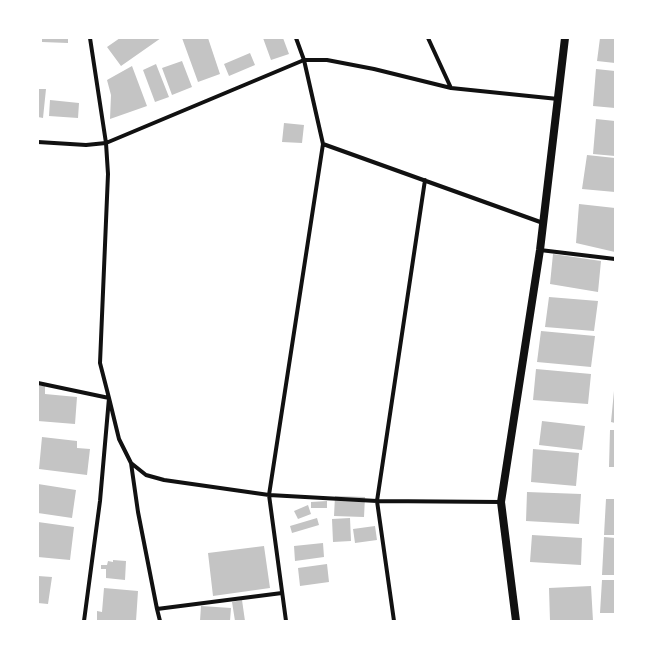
<!DOCTYPE html>
<html>
<head>
<meta charset="utf-8">
<style>
	body { margin:0 }
	#map { position:relative; width:653px; height:659px; overflow:hidden; background:#fff; font-family:"Archivo Narrow",sans-serif }
	canvas { display:block }
	.frame { position:absolute; inset:0; border:39px solid #fff; pointer-events:none }
</style>
</head>
<body>
<div id="map">
<canvas width="653" height="659"></canvas>
<div class="frame"></div>
</div>
<script>
const c = document.querySelector('canvas').getContext('2d');
c.lineJoin = 'round';
function fillPath(path, color) { c.fillStyle = color; c.fill(path, 'evenodd'); }
const toPath = rows => new Path2D(rows.map(r => 'M' + r).join(''));
function strokePath(path, color, width, dash) { c.strokeStyle = color; c.lineWidth = width; c.lineCap = dash ? 'butt' : 'round'; c.setLineDash(dash || []); c.stroke(path); }
fillPath(toPath([
	[42,38,68,38,68,43,42,42],
	[120,38,161,38,121,66,107,47],
	[182,38,208,38,220,74,198,82],
	[263,38,283,38,289,54,271,60],
	[600,38,615,38,615,63,597,61],
	[250,53,255,65,229,76,224,64],
	[182,61,192,87,172,95,162,68],
	[156,64,169,97,155,102,143,70],
	[132,66,147,106,110,119,111,95,107,80],
	[596,69,615,71,615,108,593,106],
	[38,89,46,89,43,118,38,117],
	[50,100,79,103,78,118,49,116],
	[596,119,615,121,615,156,593,154],
	[284,123,304,125,302,143,282,142],
	[587,155,615,158,615,192,582,189],
	[579,204,615,208,615,252,576,243],
	[553,254,601,261,598,292,550,284],
	[549,297,598,301,594,331,545,327],
	[541,331,595,336,591,367,537,362],
	[536,369,591,374,588,404,533,400],
	[38,385,45,386,45,394,77,397,75,424,38,421],
	[614,391,615,391,615,423,611,422],
	[542,421,585,426,582,450,539,445],
	[610,430,615,430,615,467,609,467],
	[42,437,77,441,77,448,90,449,87,475,39,469],
	[533,449,579,453,576,486,531,482],
	[38,484,76,490,72,518,38,513],
	[527,492,581,494,579,524,526,521],
	[335,496,365,497,364,517,334,516],
	[606,499,615,499,615,535,604,535],
	[327,501,327,508,311,508,311,502],
	[308,505,311,514,298,519,294,511],
	[317,518,319,525,292,533,290,526],
	[350,518,351,541,333,542,332,519],
	[38,522,74,527,70,560,38,557],
	[375,526,377,540,355,543,353,529],
	[532,535,582,538,581,565,530,562],
	[604,537,615,538,615,575,602,575],
	[323,543,324,557,295,561,294,546],
	[264,546,270,588,213,596,208,553],
	[113,560,126,561,125,580,106,578,106,569,101,569,101,565,107,565,108,561,113,562],
	[327,564,329,582,300,586,298,568],
	[38,576,52,577,48,604,38,603],
	[602,580,615,580,615,613,600,613],
	[591,586,593,621,550,621,549,588],
	[104,588,138,591,136,621,97,621,97,611,102,612],
	[242,600,245,621,235,621,232,602],
	[201,606,231,608,230,621,200,621]
]), '#c4c4c4');
strokePath(toPath([
	[428,38,451,88],
	[38,142,86,145,106,143,304,60,327,60,374,69,451,88,558,99],
	[323,144,543,223],
	[540,250,615,259],
	[38,383,109,398,119,439,131,463,146,475,164,480,269,495,377,501,501,502],
	[131,463,138,512,157,609,160,621],
	[157,609,282,593],
	[84,621,100,501,109,398,100,363,108,174,106,143,90,38],
	[286,621,269,495,323,144,304,60,296,38],
	[394,621,377,501,425,180]
]), '#111', 4);
strokePath(toPath([
	[516,621,501,502,540,250,565,38]
]), '#111', 8);
</script>
</body>
</html>
